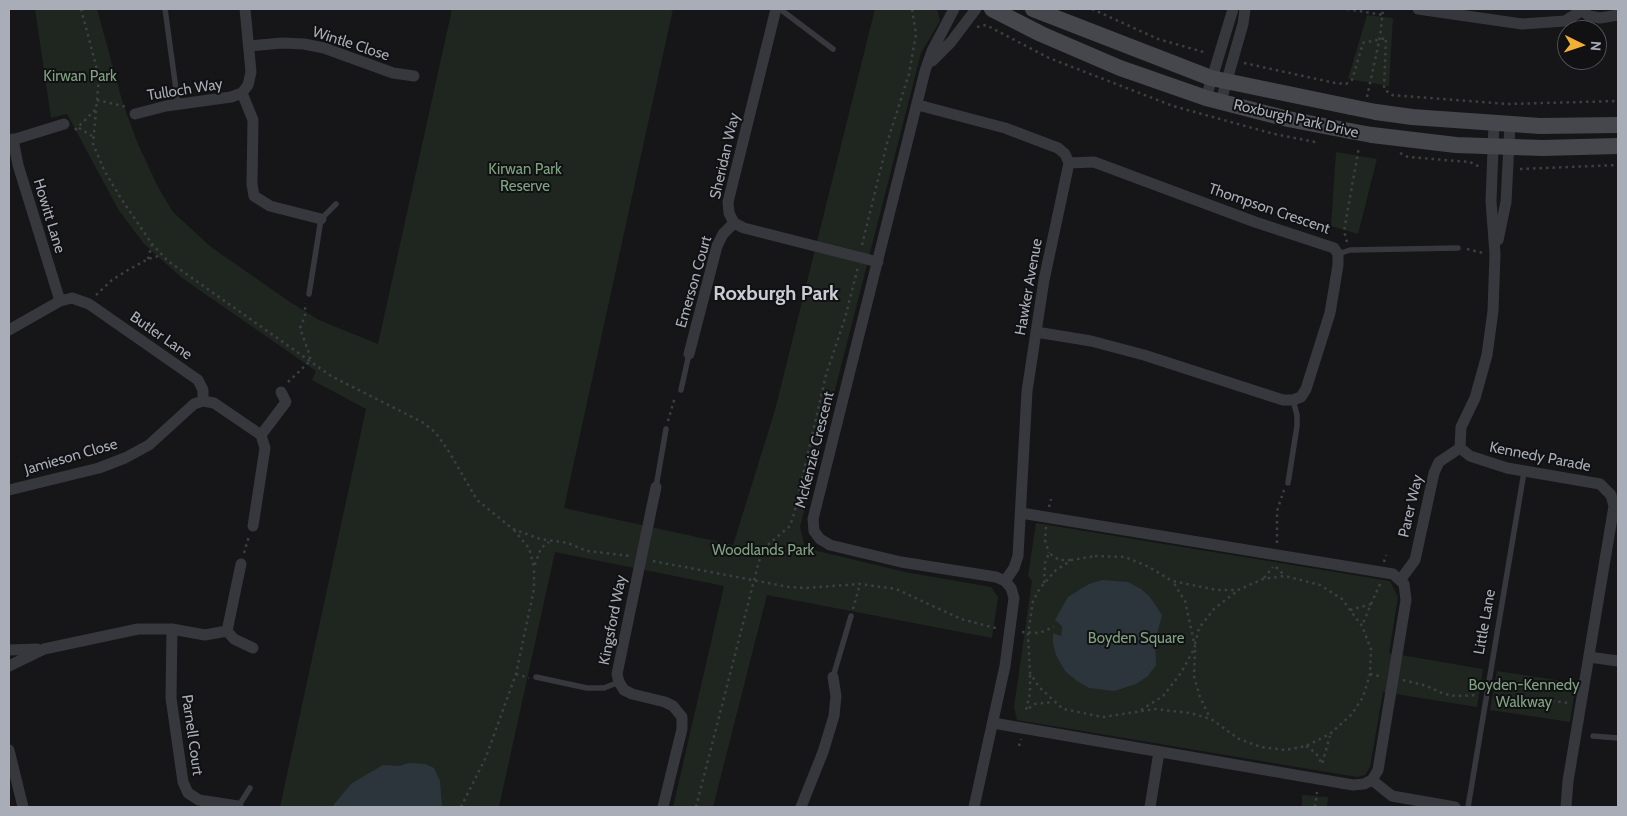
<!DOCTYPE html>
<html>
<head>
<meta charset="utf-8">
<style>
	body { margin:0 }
	#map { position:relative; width:1627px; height:816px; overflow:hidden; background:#161618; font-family:Cabin,sans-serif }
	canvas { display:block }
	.frame { position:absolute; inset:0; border:10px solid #a8adb8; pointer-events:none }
	.north { position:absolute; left:1557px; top:20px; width:50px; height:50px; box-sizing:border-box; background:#111113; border:1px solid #4d4f55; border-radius:50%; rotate:94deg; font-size:14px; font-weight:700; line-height:20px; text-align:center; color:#a8adb8 }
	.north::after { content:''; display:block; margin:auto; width:18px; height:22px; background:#f2b134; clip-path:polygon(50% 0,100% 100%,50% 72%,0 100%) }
</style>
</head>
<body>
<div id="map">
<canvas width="1627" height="816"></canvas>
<div class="frame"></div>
<div class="north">N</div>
</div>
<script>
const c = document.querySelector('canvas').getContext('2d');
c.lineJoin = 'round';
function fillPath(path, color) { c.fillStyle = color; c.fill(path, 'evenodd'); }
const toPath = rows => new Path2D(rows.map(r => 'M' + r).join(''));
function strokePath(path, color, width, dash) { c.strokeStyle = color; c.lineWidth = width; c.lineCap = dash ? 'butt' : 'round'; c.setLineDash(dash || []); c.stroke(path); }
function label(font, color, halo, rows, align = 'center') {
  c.font = font + ' Cabin,sans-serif'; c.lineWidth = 4; c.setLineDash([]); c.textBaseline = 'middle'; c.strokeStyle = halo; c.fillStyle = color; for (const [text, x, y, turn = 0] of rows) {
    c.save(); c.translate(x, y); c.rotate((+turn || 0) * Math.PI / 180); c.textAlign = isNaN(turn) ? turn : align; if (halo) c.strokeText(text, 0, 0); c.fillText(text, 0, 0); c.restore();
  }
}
fillPath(toPath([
	[35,9,97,9,123,104,138,144,158,187,173,212,211,247,290,302,319,320,378,344,452,9,673,9,564,508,733,545,775,410,875,9,937,9,940,21,921,53,800,527,805,548,905,572,991,587,998,597,992,638,767,595,713,807,673,807,724,586,555,552,499,807,280,807,366,409,312,380,316,371,182,278,144,244,118,209,67,114,51,118],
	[1367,15,1393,18,1389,86,1348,79],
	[1336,152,1377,159,1358,234,1331,226],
	[1036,523,1390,581,1398,597,1389,653,1483,669,1477,707,1383,692,1370,767,1365,775,1357,777,1017,720,1014,707,1032,581,1028,576],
	[1497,671,1576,683,1570,722,1490,710],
	[1302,795,1328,797,1327,807,1302,807]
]), '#1e261f');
fillPath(toPath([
	[1102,580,1128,582,1141,589,1150,597,1162,615,1155,642,1156,665,1148,676,1136,684,1114,691,1089,688,1077,681,1065,671,1056,655,1053,643,1053,633,1061,636,1062,631,1062,626,1055,620,1068,597,1089,584],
	[409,763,425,764,434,768,440,781,442,807,332,807,351,784,369,773,383,765,400,766]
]), '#2c353c');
strokePath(toPath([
	[81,9,99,77,93,144,105,172,122,200,152,244,168,261,331,376,422,422,435,432,448,450,477,500,513,529,540,539,568,543,587,551,631,556],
	[1092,9,1158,39,1207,53],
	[1347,9,1383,15],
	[977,27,986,25,1049,58,1173,106,1274,134,1315,142,1319,141],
	[1244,63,1335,83,1346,84,1352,80,1363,43,1386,38,1384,89,1392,95,1508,104,1618,101],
	[1367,97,1380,37,1383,9],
	[97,100,127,107],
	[79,128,92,136],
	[75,130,96,109],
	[1400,153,1408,157,1470,162,1482,168],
	[1520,169,1618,165],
	[1347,242,1344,231,1359,147],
	[862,245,887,143,909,74,916,34,912,9],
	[1467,249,1483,253],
	[148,259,152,244],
	[96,295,112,280,128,270,148,259,162,255],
	[288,382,310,361,310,356,300,328,305,316,305,303],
	[668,421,675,397],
	[1049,507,1051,499],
	[1046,527,1045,540,1049,553],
	[514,530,529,548,534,567,541,548,549,542],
	[1277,543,1277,511,1284,490],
	[244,553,249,536],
	[1095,556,1125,557,1149,567,1172,581,1217,590,1238,590,1263,579,1285,576,1320,585,1342,599,1362,626,1371,649,1370,674,1363,697,1352,714,1330,734,1306,746,1285,750,1261,747,1239,739,1211,719,1190,713,1155,709,1103,717,1063,709,1039,687,1030,673,1028,634,1033,601,1040,588,1056,570,1072,560,1095,556],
	[653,561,789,587,805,588,860,584,896,589,961,619,999,629],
	[1384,562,1386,555],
	[1276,567,1285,576],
	[1264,578,1273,567],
	[1044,583,1045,563,1049,553,1059,560,1071,560],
	[1371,604,1381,582],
	[853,609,860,584],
	[1350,610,1371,604,1362,626],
	[1022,632,1039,633,1054,627],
	[1195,644,1199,628,1214,609,1237,591],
	[1195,650,1194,676,1200,697,1210,718],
	[516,674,529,678],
	[1370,674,1383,677],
	[1030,675,1030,693,1026,710,1035,704,1053,702],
	[1403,680,1427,686,1444,694,1456,696,1477,695],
	[1495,697,1526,706,1551,701,1570,703],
	[1141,710,1163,696,1181,673,1195,647,1185,601,1173,582],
	[1019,746,1021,739],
	[1306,746,1316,753,1322,764,1330,736],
	[461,807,486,757,516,674,534,589,534,567],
	[696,807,759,561,764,548,790,526,794,514,826,375,845,318,858,267],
	[1315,807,1317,792]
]), '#3d3f44', 2.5, [2.5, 4]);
strokePath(toPath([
	[165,9,178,104],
	[780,9,833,49],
	[1338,254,1350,250,1458,248],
	[309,294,321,219,336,204],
	[681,390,689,354],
	[1288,483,1297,426,1297,415,1293,400],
	[656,487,666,429],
	[536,677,587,688,604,688,619,682],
	[833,677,851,616],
	[1593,736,1618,738],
	[238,807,250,788],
	[1468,807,1524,472]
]), '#37383d', 5.5);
strokePath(toPath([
	[776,9,728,202,729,213,734,223,744,228,878,262],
	[954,9,932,51,925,71,813,519,814,531,820,539,830,545,901,562,996,577,1005,581,1011,588,1014,598,1005,666,974,807],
	[1418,9,1522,24,1565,21,1581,11],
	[1580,9,1589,16,1600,18,1618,15],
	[249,46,282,43,304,44,324,48,393,73,414,76],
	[932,61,951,42,976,9],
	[242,93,253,120,252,184,254,196,270,206,321,219],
	[1206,98,1233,9],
	[1221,101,1243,24,1245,9],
	[918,105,1005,128,1058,148,1065,154,1069,163,1044,280,1027,391,1018,556,1014,568,1005,581],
	[135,114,166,106,231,97,242,93,248,85,251,72,245,9],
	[1494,123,1491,201,1495,254,1493,311,1487,355,1475,398,1461,427,1460,448,1470,456,1507,468,1600,484,1611,495,1614,506,1568,781,1566,807],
	[13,139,18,165,60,301],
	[9,141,64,124],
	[1498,240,1506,202,1510,124],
	[9,330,60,301,72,298,89,304,198,380,203,390,203,401],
	[1036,332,1091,341,1144,355,1283,400,1293,400,1301,397,1306,389,1330,313,1338,265,1338,254,1334,248,1255,222,1094,162,1069,163],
	[689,354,717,246,723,234,734,223],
	[656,487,617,674,619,682,624,690,632,694,665,702,673,706,682,717,682,729,663,807],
	[9,490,99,468,125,458,149,445,194,404,203,401,214,403,261,435],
	[253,526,265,448,261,435,286,402,281,392],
	[241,564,227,631,234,639,253,648],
	[1401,579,1415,560,1434,473,1439,462,1460,448],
	[172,629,171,698,183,782,188,793,199,800,238,806],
	[9,650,37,649],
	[1589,657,1618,661],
	[9,666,44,649,138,629,172,629,205,635,227,631],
	[993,723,1353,785,1364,784,1372,780,1378,770,1406,600,1404,584,1393,574,1021,513],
	[9,750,23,807],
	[1372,780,1392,796,1455,807],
	[801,807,823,752,834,716,836,696,833,677],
	[1150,807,1159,752]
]), '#37383d', 11);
strokePath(toPath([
	[992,9,1041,34,1120,68,1206,98,1288,119,1350,131],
	[1033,9,1211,78,1351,107],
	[1376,112,1412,117,1540,126,1618,125],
	[1372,135,1456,145,1542,148,1618,146]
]), '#45474d', 16);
strokePath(toPath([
	[1351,107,1376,112],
	[1350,131,1372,135]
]), '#45474d', 16);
label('15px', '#a8adb8', '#111113', [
	["Wintle Close",351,44,18],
	["Tulloch Way",185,90,-9],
	["Roxburgh Park Drive",1296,119,13],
	["Sheridan Way",725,156,-77],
	["Thompson Crescent",1269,209,19],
	["Howitt Lane",49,216,73],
	["Emerson Court",694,282,-74],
	["Hawker Avenue",1029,287,-80],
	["Butler Lane",161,336,35],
	["McKenzie Crescent",815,450,-76],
	["Jamieson Close",71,457,-16],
	["Kennedy Parade",1540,457,11],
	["Parer Way",1411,506,-77],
	["Kingsford Way",613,620,-79],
	["Little Lane",1485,622,-80],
	["Parnell Court",192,735,82]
]);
label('15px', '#7fa381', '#111113', [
	["Kirwan Park",80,77],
	["Kirwan Park",525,170],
	["Reserve",525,187],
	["Woodlands Park",763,551],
	["Boyden Square",1136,639],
	["Boyden-Kennedy",1524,686],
	["Walkway",1524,703]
]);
label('bold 20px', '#c9ccd4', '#111113', [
	["Roxburgh Park",776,294]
]);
</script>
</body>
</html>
